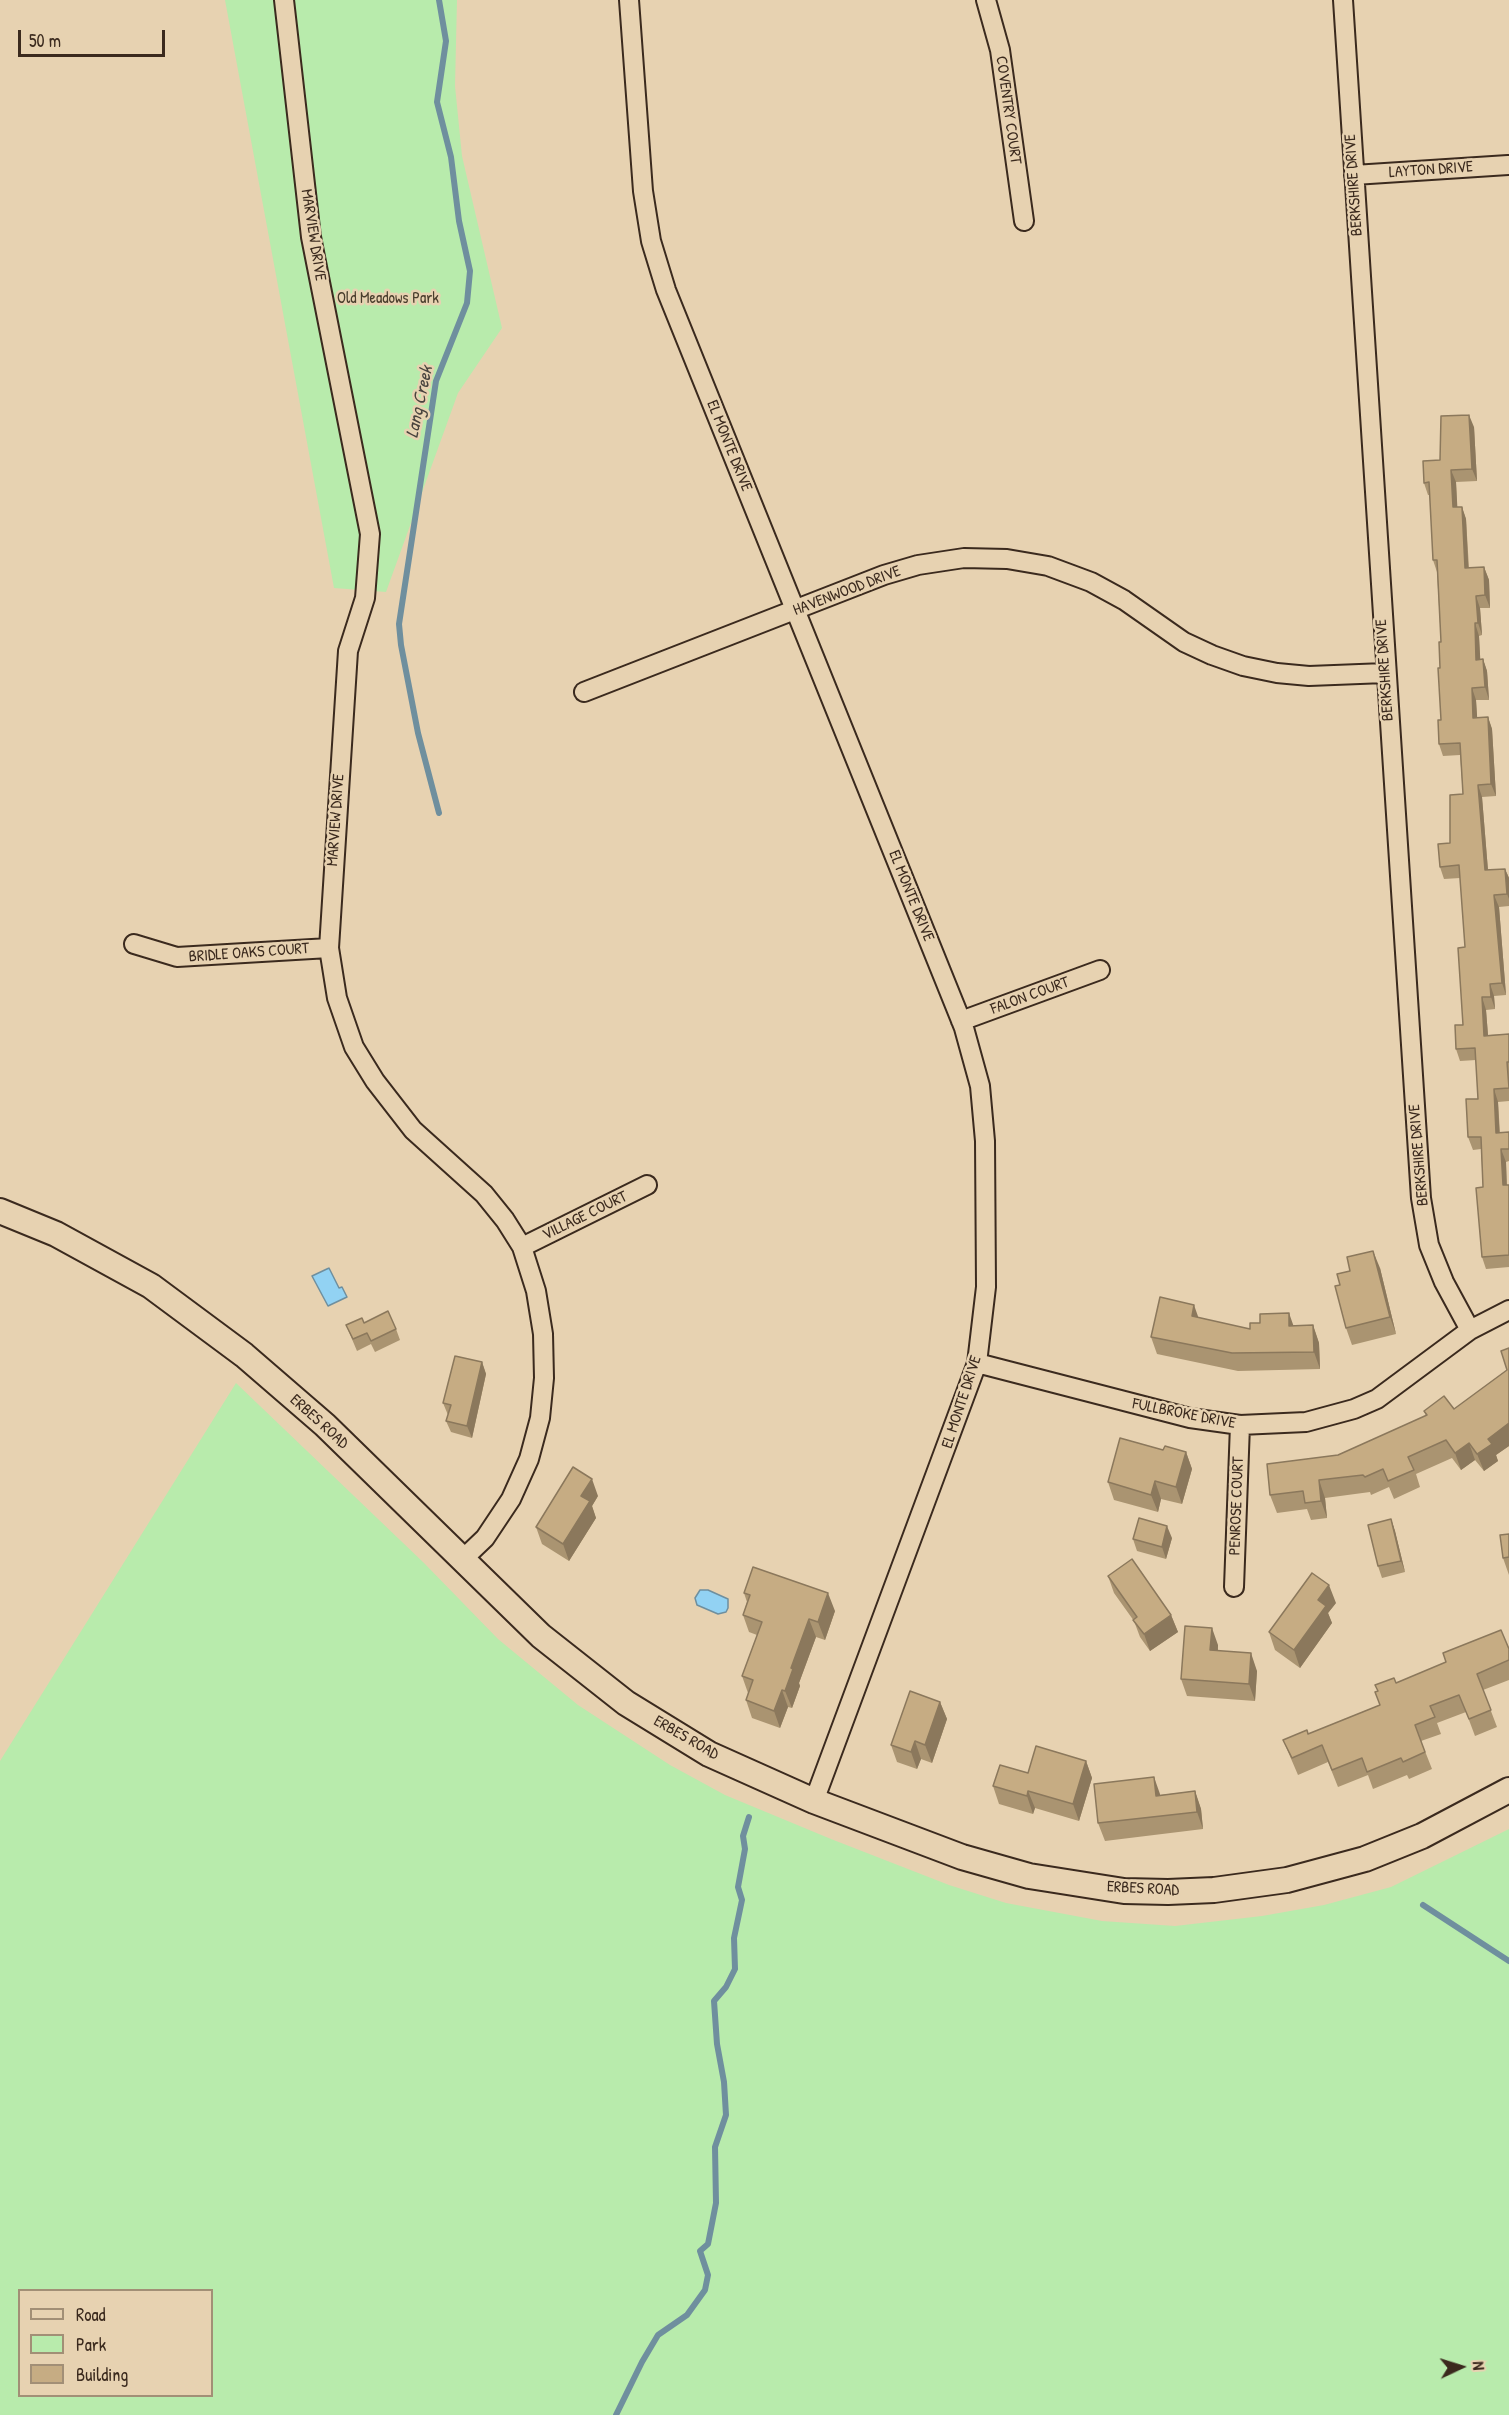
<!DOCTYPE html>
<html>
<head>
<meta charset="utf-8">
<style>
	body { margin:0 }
	#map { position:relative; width:1509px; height:2415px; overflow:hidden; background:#e7d2b1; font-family:"Patrick Hand",sans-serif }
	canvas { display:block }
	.legend { position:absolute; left:18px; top:2289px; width:195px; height:108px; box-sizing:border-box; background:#e7d2b1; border:2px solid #a28f76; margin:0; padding:8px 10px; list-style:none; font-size:18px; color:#3b2a1e }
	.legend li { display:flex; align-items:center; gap:12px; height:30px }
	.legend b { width:30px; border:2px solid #a28f76 }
	.north { position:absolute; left:1431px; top:2337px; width:60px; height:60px; -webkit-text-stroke:4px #e7d2b1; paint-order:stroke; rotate:86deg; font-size:16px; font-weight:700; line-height:24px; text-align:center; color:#3b2a1e }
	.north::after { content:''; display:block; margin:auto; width:21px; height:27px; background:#3b2a1e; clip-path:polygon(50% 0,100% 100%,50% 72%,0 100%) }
	.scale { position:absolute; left:18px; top:30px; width:147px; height:27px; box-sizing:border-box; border:3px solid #3b2a1e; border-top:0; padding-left:8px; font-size:18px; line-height:21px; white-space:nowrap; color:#3b2a1e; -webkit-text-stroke:4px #e7d2b1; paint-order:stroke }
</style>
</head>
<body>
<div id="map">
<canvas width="1509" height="2415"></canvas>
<ul class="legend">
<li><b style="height:8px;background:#e7d2b1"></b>Road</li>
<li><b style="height:16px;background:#b8ebac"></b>Park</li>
<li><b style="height:16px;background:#c6ac83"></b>Building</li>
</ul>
<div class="north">N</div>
<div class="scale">50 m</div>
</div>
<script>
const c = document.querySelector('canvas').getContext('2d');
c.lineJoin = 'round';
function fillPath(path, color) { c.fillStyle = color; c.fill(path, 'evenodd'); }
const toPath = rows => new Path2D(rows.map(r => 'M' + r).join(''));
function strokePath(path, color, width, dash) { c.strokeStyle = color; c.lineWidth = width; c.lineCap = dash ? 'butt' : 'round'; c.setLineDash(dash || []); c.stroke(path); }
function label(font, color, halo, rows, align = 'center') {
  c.font = font + ' "Patrick Hand",sans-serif'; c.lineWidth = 5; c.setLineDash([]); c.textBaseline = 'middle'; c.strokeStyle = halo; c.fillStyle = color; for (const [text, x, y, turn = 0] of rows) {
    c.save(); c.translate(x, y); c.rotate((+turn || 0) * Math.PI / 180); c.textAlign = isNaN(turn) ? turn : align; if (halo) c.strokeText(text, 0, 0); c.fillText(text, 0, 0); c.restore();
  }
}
fillPath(toPath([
	[225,0,457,0,455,86,462,156,502,328,458,393,386,592,334,588],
	[236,1383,424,1563,498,1639,578,1705,670,1765,725,1795,831,1839,949,1885,1006,1903,1102,1921,1175,1926,1262,1916,1324,1905,1391,1887,1509,1829,1509,2415,0,2415,0,1761],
	[20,2290,212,2290,212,2396,20,2396]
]), '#b8ebac');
const water = toPath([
	[329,1268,339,1288,342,1287,347,1297,328,1306,312,1276,329,1268],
	[700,1590,708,1590,728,1599,728,1608,726,1612,718,1614,697,1605,695,1598,700,1590]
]);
fillPath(water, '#92d2f3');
strokePath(water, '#6f8f9e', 1.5);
strokePath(toPath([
	[439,813,418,733,401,645,399,624,436,381,467,303,470,271,459,221,451,157,437,102,446,41,439,0],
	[1423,1905,1509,1961],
	[616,2415,642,2362,658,2335,687,2315,705,2290,708,2275,700,2251,708,2244,716,2203,715,2147,726,2115,724,2082,717,2044,714,2001,726,1987,735,1969,734,1938,742,1900,738,1887,745,1849,743,1836,749,1817]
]), '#6f8f9e', 6);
const street = toPath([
	[284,0,311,237,370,534,365,598,348,651,329,948,337,998,354,1047,375,1081,413,1130,484,1194,505,1220,522,1247,536,1291,543,1334,544,1378,540,1418,529,1459,511,1499,485,1538,463,1559],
	[629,0,643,191,651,241,666,290,964,1028,980,1086,985,1141,986,1287,977,1363,814,1801],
	[986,0,1000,50,1024,221],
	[1343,0,1421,1198,1429,1245,1444,1282,1470,1330],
	[1354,175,1508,165],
	[584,692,884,575,918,565,964,558,1007,559,1048,566,1091,582,1124,600,1184,642,1212,655,1243,666,1277,673,1309,676,1385,673],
	[134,944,177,957,329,948],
	[961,1021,1100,970],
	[522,1247,647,1185],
	[977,1363,1190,1418,1240,1425,1306,1422,1354,1409,1377,1399,1470,1330,1509,1310],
	[1234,1587,1240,1425]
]);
const secondary = toPath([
	[0,1211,56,1234,151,1286,244,1355,325,1425,541,1636,626,1703,709,1754,814,1801,962,1857,1029,1876,1124,1891,1168,1892,1214,1890,1287,1880,1365,1859,1422,1836,1509,1790]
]);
strokePath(street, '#3b2a1e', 22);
strokePath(secondary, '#3b2a1e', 28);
strokePath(street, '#e7d2b1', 18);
strokePath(secondary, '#e7d2b1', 24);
fillPath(toPath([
	[1474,427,1477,481,1456,482,1457,507,1462,507,1466,519,1469,568,1484,567,1489,580,1490,608,1480,608,1482,635,1479,636,1480,659,1483,659,1487,671,1489,700,1476,700,1477,718,1488,717,1492,729,1496,796,1482,797,1488,870,1505,869,1509,878,1509,906,1499,907,1506,995,1494,996,1495,1009,1486,1010,1488,1035,1509,1034,1509,1101,1498,1102,1500,1133,1509,1132,1509,1161,1506,1162,1507,1185,1509,1185,1509,1267,1486,1269,1482,1257,1483,1187,1481,1149,1473,1150,1468,1137,1478,1099,1476,1060,1460,1061,1456,1049,1463,1025,1465,947,1460,878,1444,879,1440,867,1450,843,1463,794,1460,755,1443,756,1439,744,1441,720,1440,668,1441,642,1437,572,1433,560,1430,495,1428,495,1424,483,1440,460],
	[1380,1268,1396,1334,1352,1345,1346,1328,1340,1285,1350,1271],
	[1199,1318,1250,1329,1313,1325,1319,1343,1320,1369,1238,1371,1157,1354,1151,1337],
	[364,1323,396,1329,400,1340,375,1352,371,1344,357,1351,346,1325],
	[482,1362,486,1374,472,1438,451,1432,446,1421,448,1415,443,1403],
	[1507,1370,1509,1446,1496,1455,1498,1461,1484,1471,1475,1460,1461,1470,1452,1458,1416,1474,1420,1487,1394,1499,1389,1487,1371,1495,1370,1492,1325,1498,1327,1518,1311,1520,1307,1509,1277,1513,1270,1495,1338,1455,1426,1416,1424,1411,1454,1409],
	[1163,1450,1186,1452,1192,1469,1182,1504,1161,1499,1158,1512,1114,1500,1108,1482],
	[598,1496,592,1506,596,1518,569,1561,542,1544,536,1527],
	[1391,1519,1395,1531,1405,1572,1382,1578,1378,1566],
	[1509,1534,1509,1575,1503,1558],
	[1172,1538,1166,1559,1137,1551,1133,1539],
	[1108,1576,1171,1615,1178,1632,1150,1651,1140,1637,1134,1621,1114,1593],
	[744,1593,835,1611,825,1640,816,1637,799,1683,800,1686,792,1708,788,1707,780,1728,752,1718,746,1700,748,1693,742,1676,757,1635,749,1632,743,1615,747,1602],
	[1336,1603,1328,1613,1332,1623,1300,1668,1275,1650,1269,1632],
	[1218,1645,1218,1650,1257,1671,1255,1701,1187,1696,1181,1679],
	[1509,1649,1509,1680,1483,1690,1497,1727,1475,1736,1466,1712,1437,1723,1441,1734,1421,1741,1432,1769,1409,1779,1407,1775,1373,1789,1368,1775,1338,1787,1328,1762,1298,1775,1283,1740,1308,1734,1380,1705,1396,1683],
	[940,1702,947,1719,932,1763,921,1759,917,1769,897,1762,891,1745],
	[1086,1761,1092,1778,1079,1821,1035,1808,1033,1814,999,1804,993,1786,1028,1773],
	[1195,1791,1201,1809,1203,1829,1105,1841,1098,1823,1160,1795]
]), '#aa9471');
fillPath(toPath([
	[1469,415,1474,427,1477,481,1472,469],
	[1451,470,1456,482,1458,519,1453,507],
	[1462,507,1466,519,1469,581,1465,568],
	[1484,567,1489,580,1490,608,1485,595],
	[1476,596,1480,608,1482,635,1478,623],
	[1475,623,1479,636,1481,672,1476,660],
	[1483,659,1487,671,1489,700,1485,687],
	[1472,688,1476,700,1478,730,1473,718],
	[1488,717,1492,729,1496,796,1491,784],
	[1478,785,1482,797,1489,883,1485,870],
	[1505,869,1509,878,1509,899,1507,894],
	[1494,895,1499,907,1506,995,1502,983],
	[1490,984,1494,996,1495,1009,1491,997],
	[1482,997,1486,1010,1489,1048,1484,1036],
	[1494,1089,1498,1102,1500,1145,1496,1133],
	[1501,1149,1506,1162,1507,1198,1503,1185],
	[1373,1251,1380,1268,1396,1334,1390,1317],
	[1194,1305,1200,1322,1192,1316],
	[1289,1313,1295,1330,1289,1326],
	[1313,1325,1319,1343,1320,1369,1314,1352],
	[482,1362,486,1374,472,1438,467,1426],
	[1509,1423,1509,1446,1496,1455,1498,1461,1484,1471,1477,1454,1488,1439],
	[1469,1443,1475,1460,1461,1470,1455,1453],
	[1186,1452,1192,1469,1182,1504,1176,1487],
	[592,1479,598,1496,592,1506,596,1518,569,1561,563,1544,581,1496],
	[1319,1480,1325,1498,1327,1518,1321,1501],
	[1155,1481,1161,1499,1158,1512,1151,1495],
	[1391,1519,1395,1531,1405,1572,1401,1561],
	[1167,1526,1172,1538,1166,1559,1162,1547],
	[1329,1585,1336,1603,1328,1613,1332,1623,1300,1668,1294,1650,1318,1600],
	[828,1593,835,1611,825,1640,818,1622],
	[1171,1615,1178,1632,1150,1651,1144,1634],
	[809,1619,816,1637,799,1683,800,1686,792,1708,785,1691,791,1668],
	[1212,1628,1218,1645,1217,1667,1210,1650],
	[1251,1653,1257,1671,1255,1701,1249,1684],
	[782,1690,788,1707,780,1728,774,1711],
	[940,1702,947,1719,932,1763,925,1745],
	[915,1741,921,1759,917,1769,911,1752],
	[1086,1761,1092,1778,1079,1821,1073,1804],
	[1154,1777,1160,1794,1162,1813,1156,1796],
	[1028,1791,1035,1808,1033,1814,1027,1796],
	[1195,1791,1201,1809,1203,1829,1197,1812]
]), '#8b785c');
const building = toPath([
	[1469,415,1472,469,1451,470,1453,507,1462,507,1465,568,1484,567,1485,595,1476,596,1478,623,1475,623,1476,660,1483,659,1485,687,1472,688,1473,718,1488,717,1491,784,1478,785,1485,870,1505,869,1507,894,1494,895,1502,983,1490,984,1491,997,1482,997,1484,1036,1509,1034,1509,1062,1507,1062,1509,1088,1494,1089,1496,1133,1509,1132,1509,1149,1501,1149,1503,1185,1509,1185,1509,1255,1482,1257,1476,1188,1483,1187,1481,1137,1468,1137,1466,1099,1478,1099,1475,1048,1456,1049,1455,1025,1463,1025,1458,948,1465,947,1459,865,1440,867,1438,844,1450,843,1450,795,1463,794,1460,743,1439,744,1438,720,1441,720,1438,668,1440,668,1439,642,1441,642,1437,560,1433,560,1429,482,1424,483,1423,461,1440,460,1441,416,1469,415],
	[1373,1251,1390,1317,1346,1328,1335,1286,1340,1285,1337,1274,1350,1271,1347,1257,1373,1251],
	[1160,1297,1194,1305,1192,1316,1250,1329,1250,1323,1260,1323,1260,1314,1289,1313,1289,1326,1313,1325,1314,1352,1232,1353,1151,1337,1160,1297],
	[388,1311,396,1329,371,1341,367,1333,353,1339,346,1325,362,1318,364,1323,388,1311],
	[1509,1348,1509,1423,1488,1439,1492,1444,1477,1454,1469,1443,1455,1453,1446,1440,1408,1457,1414,1470,1388,1481,1383,1469,1365,1477,1363,1475,1319,1480,1321,1501,1305,1503,1303,1491,1270,1495,1267,1464,1338,1455,1427,1415,1424,1411,1444,1396,1454,1409,1507,1370,1501,1351,1509,1348],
	[455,1356,482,1362,467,1426,446,1421,451,1405,443,1403,455,1356],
	[1120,1438,1163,1450,1165,1446,1186,1452,1176,1487,1155,1481,1151,1495,1108,1482,1120,1438],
	[573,1467,592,1479,581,1496,590,1501,563,1544,536,1527,573,1467],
	[1139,1518,1167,1526,1162,1547,1133,1539,1139,1518],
	[1391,1519,1401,1561,1378,1566,1368,1525,1391,1519],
	[1509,1534,1509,1557,1503,1558,1500,1535,1509,1534],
	[1132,1559,1171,1615,1144,1634,1133,1620,1137,1617,1108,1576,1132,1559],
	[753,1567,828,1593,818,1622,809,1619,791,1668,793,1669,785,1691,782,1690,774,1711,746,1700,753,1680,742,1676,762,1622,743,1615,750,1595,744,1593,753,1567],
	[1312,1573,1329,1585,1318,1600,1326,1606,1294,1650,1269,1632,1312,1573],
	[1185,1626,1212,1628,1210,1650,1251,1653,1249,1684,1181,1679,1185,1626],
	[1501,1630,1509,1649,1509,1660,1477,1674,1491,1710,1469,1719,1459,1695,1430,1706,1435,1717,1415,1725,1425,1752,1403,1762,1401,1758,1367,1772,1362,1758,1332,1770,1322,1745,1292,1758,1283,1740,1307,1730,1308,1734,1380,1705,1375,1692,1378,1691,1375,1685,1394,1678,1396,1683,1446,1662,1443,1653,1501,1630],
	[910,1691,940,1702,925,1745,915,1741,911,1752,891,1745,910,1691],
	[1036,1746,1086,1761,1073,1804,1028,1791,1027,1796,993,1786,1000,1765,1028,1773,1036,1746],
	[1154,1777,1156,1796,1195,1791,1197,1812,1098,1823,1094,1784,1154,1777]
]);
fillPath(building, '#c6ac83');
strokePath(building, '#8b785c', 1.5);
label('16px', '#3b2a1e', '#e7d2b1', [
	["COVENTRY COURT",1008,110,82],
	["LAYTON DRIVE",1431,170,-4],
	["BERKSHIRE DRIVE",1354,185,-94],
	["MARVIEW DRIVE",313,235,81],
	["EL MONTE DRIVE",729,446,68],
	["HAVENWOOD DRIVE",847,591,-21],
	["BERKSHIRE DRIVE",1385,670,-94],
	["MARVIEW DRIVE",336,820,-86],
	["EL MONTE DRIVE",911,896,68],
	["BRIDLE OAKS COURT",249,953,-4],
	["FALON COURT",1030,996,-20],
	["BERKSHIRE DRIVE",1419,1155,-95],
	["VILLAGE COURT",585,1216,-26],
	["EL MONTE DRIVE",962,1402,-72],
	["FULLBROKE DRIVE",1184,1414,11],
	["ERBES ROAD",319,1422,42],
	["PENROSE COURT",1237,1506,-88],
	["ERBES ROAD",686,1738,30],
	["ERBES ROAD",1143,1889,3]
]);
label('16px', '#483d2c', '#e7d2b1', [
	["Old Meadows Park",388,299]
]);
label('italic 18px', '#48433e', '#e7d2b1', [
	["Lang Creek",420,402,-78]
]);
</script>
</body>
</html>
